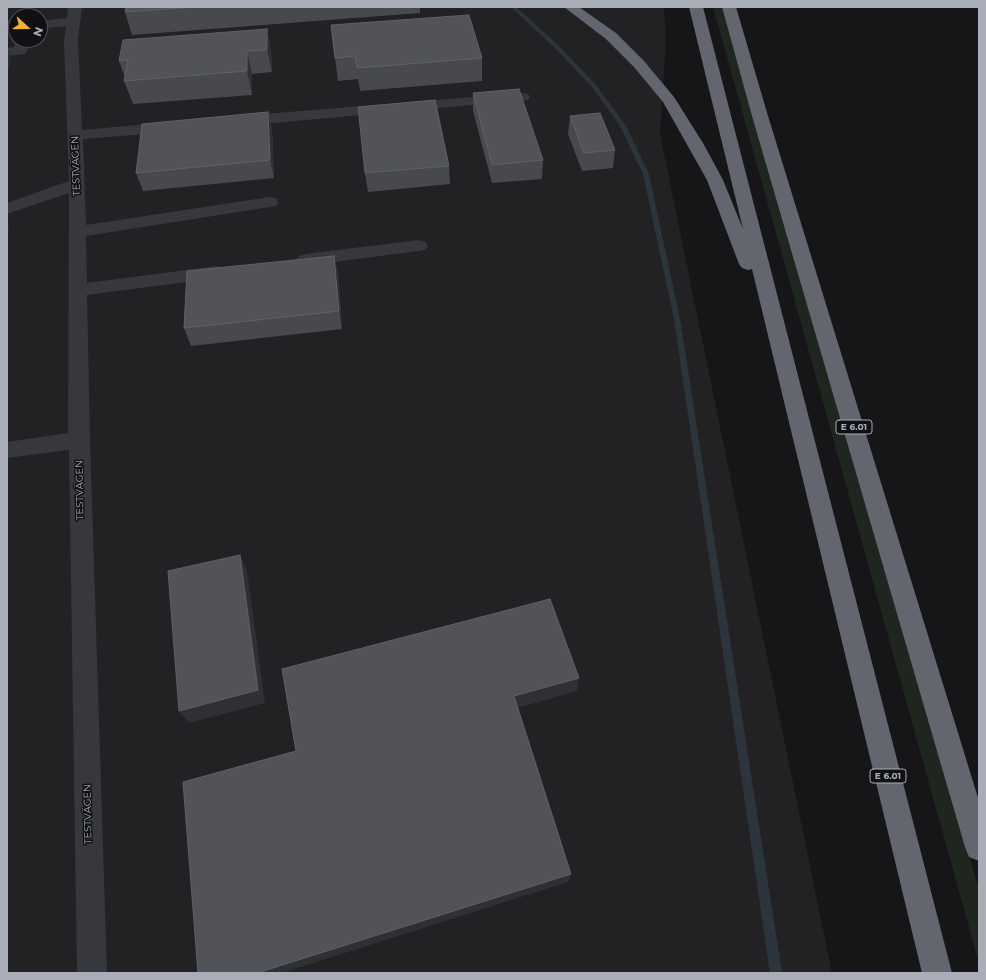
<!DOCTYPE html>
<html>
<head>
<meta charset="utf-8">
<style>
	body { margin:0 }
	#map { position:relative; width:986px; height:980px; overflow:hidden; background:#161618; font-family:Montserrat,sans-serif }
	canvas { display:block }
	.frame { position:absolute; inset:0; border:8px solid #a8adb8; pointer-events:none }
	.north { position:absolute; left:8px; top:8px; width:40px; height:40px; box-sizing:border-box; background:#111113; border:1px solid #4d4f55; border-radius:50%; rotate:111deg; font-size:11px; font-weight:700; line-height:16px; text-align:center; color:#a8adb8 }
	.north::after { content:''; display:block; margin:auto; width:14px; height:18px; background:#f2b134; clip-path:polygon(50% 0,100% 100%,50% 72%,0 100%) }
</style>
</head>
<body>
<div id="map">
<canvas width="986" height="980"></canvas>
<div class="frame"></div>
<div class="north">N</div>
</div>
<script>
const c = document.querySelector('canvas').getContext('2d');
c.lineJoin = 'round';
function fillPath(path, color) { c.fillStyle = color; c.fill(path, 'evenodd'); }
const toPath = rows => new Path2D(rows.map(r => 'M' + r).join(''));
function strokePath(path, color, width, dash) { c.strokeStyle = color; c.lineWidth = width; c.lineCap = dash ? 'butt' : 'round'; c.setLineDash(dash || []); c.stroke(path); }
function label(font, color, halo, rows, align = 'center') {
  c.font = font + ' Montserrat,sans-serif'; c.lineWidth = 3; c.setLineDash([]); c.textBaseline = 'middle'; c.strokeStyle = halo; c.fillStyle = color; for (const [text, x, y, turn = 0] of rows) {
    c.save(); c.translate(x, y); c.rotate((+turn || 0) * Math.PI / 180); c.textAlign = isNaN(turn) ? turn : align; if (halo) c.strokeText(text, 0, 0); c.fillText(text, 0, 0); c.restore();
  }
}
fillPath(toPath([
	[7,7,664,7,666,40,660,134,832,973,7,973],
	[16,16,40,16,40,40,16,40]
]), '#222225');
fillPath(toPath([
	[713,7,724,7,741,62,979,890,979,963]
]), '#1e261f');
fillPath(toPath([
	[511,7,516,7,559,46,596,85,626,126,649,174,680,319,782,973,770,973,674,319,643,174,620,126,592,87,555,48,511,7]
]), '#2c353c');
fillPath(toPath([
	[68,7,82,7,78,40,82,130,171,122,176,124,179,127,176,130,171,132,83,139,86,225,270,197,276,198,278,202,276,206,270,207,86,236,87,283,217,266,223,268,226,272,223,276,217,278,87,295,90,440,107,973,77,973,69,450,7,458,7,442,68,433,69,193,7,214,7,203,69,181,64,40,66,26,40,29,40,21,67,18,68,7],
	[7,20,16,20,16,28,7,28,7,20],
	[17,40,31,40,27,51,25,54,7,56,7,48,14,47,17,40],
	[523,93,528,94,530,97,528,100,239,126,234,124,231,121,234,118,239,116,523,93],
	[419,240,425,242,428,246,425,250,305,266,299,264,296,260,299,256,305,254,419,240]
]), '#37383d');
fillPath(toPath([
	[564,7,579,7,616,33,644,61,674,97,703,143,723,180,743,229,689,7,703,7,952,973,922,973,752,269,748,270,742,268,739,264,707,180,663,102,634,67,606,39,564,7],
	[722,7,736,7,768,116,979,801,979,861,969,857,965,847,752,116,722,7]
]), '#63666e');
fillPath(toPath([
	[126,7,420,7,420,13,132,35,125,12],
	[331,25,482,58,482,81,360,91,358,79,338,81,335,58],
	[267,29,271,52,272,72,252,74,252,95,133,104,124,81,125,77,119,61],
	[473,93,543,160,542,179,492,183,473,111],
	[268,112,272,130,274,178,143,191,136,173],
	[570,116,615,150,613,168,582,171,568,134],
	[449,166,450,184,368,192,365,173],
	[334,256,338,274,342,329,191,346,184,328]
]), '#47494d');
fillPath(toPath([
	[267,29,271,52,272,72,267,50],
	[7,50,11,60,7,75],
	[247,51,252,74,252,95,247,71],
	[268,112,272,130,274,178,270,160],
	[7,224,9,227,7,244],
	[334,256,338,274,342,329,339,311],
	[240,555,247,570,265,703,189,723,179,711],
	[579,678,577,691,514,709,514,696],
	[571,874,568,882,282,973,257,973]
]), '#2f3033');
const building = toPath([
	[126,7,197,7,125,12,126,7],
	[469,15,482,58,357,68,355,56,335,58,331,25,469,15],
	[267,29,267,50,247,51,247,71,124,81,128,60,119,61,123,40,267,29],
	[519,89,543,160,492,165,473,93,519,89],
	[435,100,449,166,365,173,358,107,435,100],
	[268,112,270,160,136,173,142,124,268,112],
	[600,113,615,150,584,153,570,116,600,113],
	[334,256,339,311,184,328,187,271,334,256],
	[240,555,258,690,179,711,168,571,240,555],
	[550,599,579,678,514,696,571,874,257,973,198,973,183,782,296,751,282,669,550,599]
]);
fillPath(building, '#525359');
strokePath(building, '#5f6168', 1);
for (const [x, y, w] of [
	[854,427,36],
	[888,776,36]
]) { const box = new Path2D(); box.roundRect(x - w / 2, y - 7, w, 14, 3); c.fillStyle = '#111113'; c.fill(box); strokePath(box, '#a8adb8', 1); }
label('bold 9px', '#a8adb8', null, [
	["E 6.01",854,427],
	["E 6.01",888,776]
]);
label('10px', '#a8adb8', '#111113', [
	["TESTVÄGEN",76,166,-92],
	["TESTVÄGEN",80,490,-91],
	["TESTVÄGEN",88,814,-91]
]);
</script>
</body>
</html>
